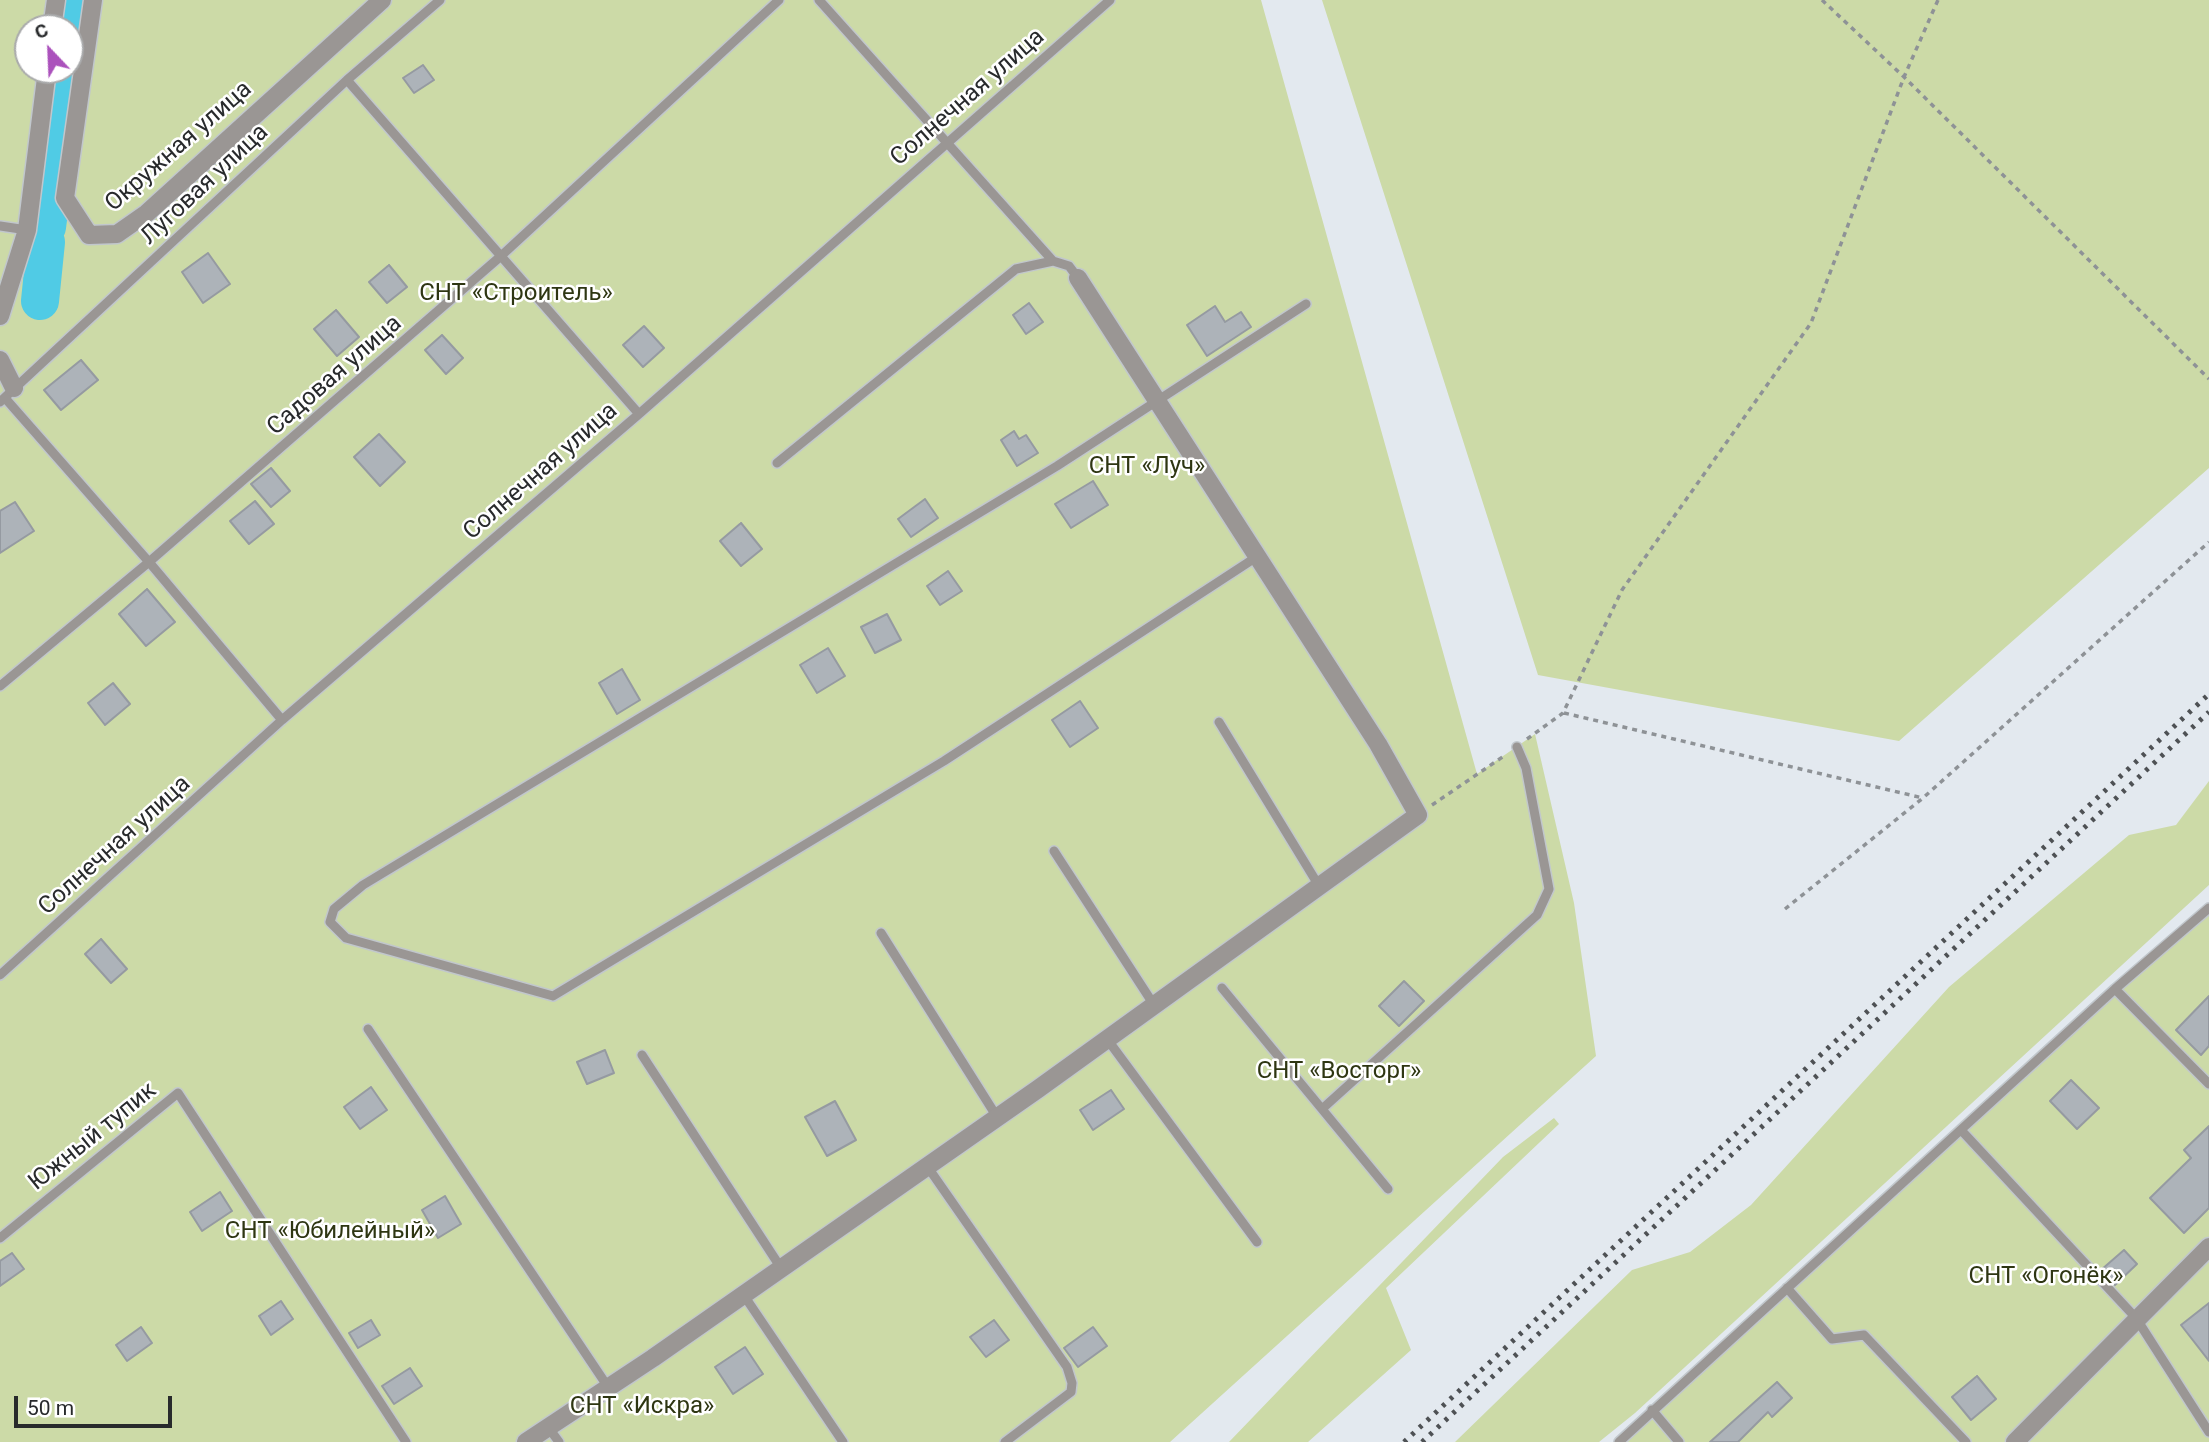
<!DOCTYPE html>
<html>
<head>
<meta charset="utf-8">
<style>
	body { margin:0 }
	#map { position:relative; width:2209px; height:1442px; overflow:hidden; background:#e3e9ef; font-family:Roboto,sans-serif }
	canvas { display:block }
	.north { position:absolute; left:14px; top:14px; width:70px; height:70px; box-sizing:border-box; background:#fff; border:2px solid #a9aaab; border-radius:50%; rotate:337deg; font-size:19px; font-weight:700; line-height:28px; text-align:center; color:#282a2c }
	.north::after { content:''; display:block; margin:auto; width:24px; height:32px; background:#ab51bc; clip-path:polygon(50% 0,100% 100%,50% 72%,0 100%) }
	.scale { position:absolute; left:14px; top:1396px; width:158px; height:32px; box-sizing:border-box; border:4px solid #282a2c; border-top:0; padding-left:9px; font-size:21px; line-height:24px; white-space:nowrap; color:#282a2c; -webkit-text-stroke:5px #fff; paint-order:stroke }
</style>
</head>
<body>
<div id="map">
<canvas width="2209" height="1442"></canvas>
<div class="north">С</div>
<div class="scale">50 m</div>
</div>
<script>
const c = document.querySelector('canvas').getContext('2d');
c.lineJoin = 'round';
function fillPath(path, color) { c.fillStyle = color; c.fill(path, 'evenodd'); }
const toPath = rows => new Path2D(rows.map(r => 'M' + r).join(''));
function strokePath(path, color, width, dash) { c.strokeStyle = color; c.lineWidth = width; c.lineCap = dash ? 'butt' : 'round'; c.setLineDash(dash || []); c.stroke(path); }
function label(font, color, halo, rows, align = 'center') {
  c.font = font + ' Roboto,sans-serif'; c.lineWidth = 5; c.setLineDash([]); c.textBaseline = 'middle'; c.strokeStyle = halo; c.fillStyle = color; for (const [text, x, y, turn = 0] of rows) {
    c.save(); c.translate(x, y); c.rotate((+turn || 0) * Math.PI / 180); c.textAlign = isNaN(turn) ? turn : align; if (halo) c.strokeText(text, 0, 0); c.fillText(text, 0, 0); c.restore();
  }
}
fillPath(toPath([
	[0,0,1261,0,1477,774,1535,734,1574,903,1596,1056,1170,1442,0,1442],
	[28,28,70,28,70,70,28,70],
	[1322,0,2209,0,2209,468,1899,741,1538,675],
	[2209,781,2209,885,1635,1413,1599,1442,1455,1442,1632,1270,1690,1252,1751,1205,1949,987,2129,835,2176,825],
	[2209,904,2209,1442,1625,1442],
	[1554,1118,1559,1124,1386,1288,1411,1350,1308,1442,1229,1442,1503,1157]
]), '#ccdaa7');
strokePath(toPath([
	[70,49,77,0],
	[47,227,67,70],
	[40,301,46,242]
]), '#50cbe5', 38);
const building = toPath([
	[423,65,434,80,414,93,403,78,423,65],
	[208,253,230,284,203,303,182,272,208,253],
	[389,265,407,287,387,303,369,282,389,265],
	[1029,303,1043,322,1026,334,1013,315,1029,303],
	[1215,306,1225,322,1241,312,1251,327,1207,356,1187,325,1215,306],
	[336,310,359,337,337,356,314,329,336,310],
	[644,326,664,348,643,367,623,345,644,326],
	[442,335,463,358,446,374,425,350,442,335],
	[81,360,98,380,61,410,44,390,81,360],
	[1014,431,1019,439,1026,435,1038,453,1017,466,1001,440,1014,431],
	[379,434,405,462,380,486,354,457,379,434],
	[271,468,290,491,271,507,251,484,271,468],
	[1093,481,1108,505,1071,528,1055,504,1093,481],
	[925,499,938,518,911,537,898,519,925,499],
	[255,501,274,524,249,544,230,521,255,501],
	[15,502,34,531,0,553,0,511,15,502],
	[741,523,762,549,741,566,720,541,741,523],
	[948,571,962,591,940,605,927,586,948,571],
	[147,589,175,622,146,646,119,614,147,589],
	[887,614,901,640,875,653,861,627,887,614],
	[828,648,845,676,817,693,800,665,828,648],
	[622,669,640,700,617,714,599,683,622,669],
	[113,683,130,704,105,725,88,703,113,683],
	[1080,701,1098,728,1070,747,1052,720,1080,701],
	[101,939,127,969,111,983,85,954,101,939],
	[1404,981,1424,1001,1399,1026,1379,1006,1404,981],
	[2209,996,2209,1046,2201,1055,2176,1030,2209,996],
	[605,1050,614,1073,587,1084,577,1062,605,1050],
	[2071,1080,2099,1108,2077,1129,2050,1101,2071,1080],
	[371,1087,387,1110,360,1129,344,1107,371,1087],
	[1111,1090,1124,1109,1093,1130,1080,1110,1111,1090],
	[835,1101,856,1140,827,1156,805,1117,835,1101],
	[2209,1126,2209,1208,2184,1233,2150,1198,2191,1158,2184,1150,2209,1126],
	[220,1192,232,1211,202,1231,190,1212,220,1192],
	[445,1196,461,1224,438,1238,422,1210,445,1196],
	[2124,1250,2137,1264,2115,1285,2101,1270,2124,1250],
	[12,1253,24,1269,0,1286,0,1261,12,1253],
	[281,1301,293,1319,271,1335,259,1316,281,1301],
	[2209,1303,2209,1361,2181,1325,2209,1303],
	[371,1320,380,1335,358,1348,349,1333,371,1320],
	[994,1320,1009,1340,986,1357,970,1337,994,1320],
	[141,1327,152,1343,127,1361,116,1345,141,1327],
	[1093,1327,1107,1346,1078,1367,1064,1348,1093,1327],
	[745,1347,763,1374,733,1394,715,1367,745,1347],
	[410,1368,422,1386,394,1404,382,1386,410,1368],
	[1977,1376,1996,1399,1971,1420,1952,1397,1977,1376],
	[1777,1382,1792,1398,1772,1417,1768,1412,1738,1442,1710,1442,1777,1382]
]);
fillPath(building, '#adb3b9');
strokePath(building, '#959aa1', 2);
const lane = toPath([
	[819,0,1053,261],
	[347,80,639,414],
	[0,226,27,230],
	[5,398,149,562,282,720],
	[0,402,347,80,440,0],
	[777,463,1016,269,1053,261,1069,266,1078,278],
	[1258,556,944,761,553,996,346,938,330,922,334,909,363,885,1057,466,1306,304],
	[0,686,149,562,501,256,779,0],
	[1219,722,1319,886],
	[1054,851,1154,1005],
	[881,933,997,1117],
	[0,975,282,720,639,414,1110,0],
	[1222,988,1388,1189],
	[2115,989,2209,1084],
	[368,1029,608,1387],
	[1107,1039,1257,1242],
	[642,1055,781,1268],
	[1322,1109,1537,915,1549,889,1526,768,1517,747],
	[1961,1130,2136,1318,2209,1432],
	[927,1166,1067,1367,1072,1383,1071,1392,1005,1442],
	[0,1238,178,1093,406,1442],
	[1787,1288,1832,1339,1864,1335,1966,1442],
	[743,1294,843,1442],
	[1652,1410,1679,1442],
	[548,1427,559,1442],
	[1619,1442,2115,989,2209,908]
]);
const street = toPath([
	[93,0,65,198,89,235,117,234,147,213,382,0],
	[52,28,56,0],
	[0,316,27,230,47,70],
	[0,360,14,388],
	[526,1442,653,1358,1038,1089,1418,815,1378,744,1078,278],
	[2015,1442,2209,1247]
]);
strokePath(lane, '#c1c7cc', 12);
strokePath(street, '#c1c7cc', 21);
strokePath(toPath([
	[1822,0,1904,77,2209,379],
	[1564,713,1923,798],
	[1527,739,1563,713,1622,590,1811,323,1904,77,1938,0],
	[1432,805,1504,756],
	[1785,909,1923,798,2209,542]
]), '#8e9296', 3.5, [5, 5]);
strokePath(lane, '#9a9694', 9);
strokePath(street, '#9a9694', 18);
strokePath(toPath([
	[1404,1442,2209,694],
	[1422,1442,2209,712]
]), '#4e5154', 5, [3.5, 7]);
label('24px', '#282a2c', '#fff', [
	["Солнечная улица",968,98,-41],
	["Окружная улица",179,147,-41],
	["Луговая улица",205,185,-43],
	["Садовая улица",335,376,-41],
	["Солнечная улица",541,472,-41],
	["Солнечная улица",115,846,-42],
	["Южный тупик",93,1137,-39]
]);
label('24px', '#2e3612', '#fff', [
	["СНТ «Строитель»",516,294],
	["СНТ «Луч»",1147,467],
	["СНТ «Восторг»",1339,1072],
	["СНТ «Юбилейный»",330,1232],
	["СНТ «Огонёк»",2046,1277],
	["СНТ «Искра»",642,1407]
]);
</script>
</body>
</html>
